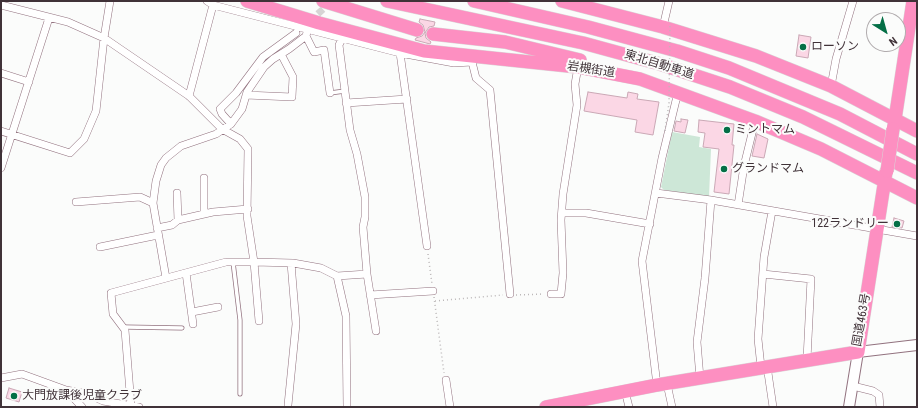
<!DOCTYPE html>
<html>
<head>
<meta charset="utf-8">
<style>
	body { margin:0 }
	#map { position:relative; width:918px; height:408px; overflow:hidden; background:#fbfcfb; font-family:"Roboto Condensed",sans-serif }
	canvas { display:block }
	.frame { position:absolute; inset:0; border:2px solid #403238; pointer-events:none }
	.north { position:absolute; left:866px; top:12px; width:40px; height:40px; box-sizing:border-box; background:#fbfcfb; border:1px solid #b0abad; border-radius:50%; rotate:143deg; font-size:11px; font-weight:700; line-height:16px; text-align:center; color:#403238 }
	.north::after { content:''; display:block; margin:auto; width:14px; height:18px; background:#046f46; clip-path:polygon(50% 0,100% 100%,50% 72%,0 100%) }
</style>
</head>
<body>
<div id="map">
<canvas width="918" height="408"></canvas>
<div class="frame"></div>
<div class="north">N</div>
</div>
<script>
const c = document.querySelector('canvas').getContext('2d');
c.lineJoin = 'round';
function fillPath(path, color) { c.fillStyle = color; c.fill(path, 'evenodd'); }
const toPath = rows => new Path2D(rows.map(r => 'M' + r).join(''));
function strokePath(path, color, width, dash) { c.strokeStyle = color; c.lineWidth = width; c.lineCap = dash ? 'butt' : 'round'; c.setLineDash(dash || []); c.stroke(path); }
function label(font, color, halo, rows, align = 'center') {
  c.font = font + ' "Roboto Condensed","Noto Sans JP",sans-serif'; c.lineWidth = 4; c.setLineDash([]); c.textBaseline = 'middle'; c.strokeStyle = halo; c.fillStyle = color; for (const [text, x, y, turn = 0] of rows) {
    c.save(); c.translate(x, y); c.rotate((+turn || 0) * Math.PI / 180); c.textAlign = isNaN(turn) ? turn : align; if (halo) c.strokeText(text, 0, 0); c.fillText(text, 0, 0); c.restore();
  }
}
fillPath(toPath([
	[672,132,700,137,699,147,711,149,709,197,664,190,661,187]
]), '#cde7d7');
const building = toPath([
	[420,19,435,22,434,26,429,27,425,33,426,38,431,42,430,44,415,40,416,38,422,36,425,32,423,25,419,22,420,19],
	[799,35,811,37,808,58,796,56,799,35],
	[588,92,627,98,628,92,638,94,637,99,659,102,653,135,635,132,637,120,584,111,588,92],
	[681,119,688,120,685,133,674,131,676,121,681,122,681,119],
	[699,120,734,124,732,145,734,145,729,194,714,192,719,149,703,147,705,133,698,132,699,120],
	[757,134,768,139,764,158,752,156,757,134],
	[894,218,904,221,902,228,892,227,894,218],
	[9,388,22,392,19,402,6,398,9,388]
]);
fillPath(building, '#fbd7e5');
strokePath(building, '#caa8b5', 1);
strokePath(toPath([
	[310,21,331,2]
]), '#d6d4d4', 7, [7, 3.5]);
const lane = toPath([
	[330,93,345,91],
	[233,262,240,320,240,394],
	[124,327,182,328]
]);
const street = toPath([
	[207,1,213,5,400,53,454,63,472,62,476,59],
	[1,5,68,22,104,38,189,96,222,129,240,139,248,149,247,216,254,262,259,321],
	[663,27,669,1],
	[306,36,314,52,324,50,330,93],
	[343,37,339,45,350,130,357,154,365,197,365,217,363,227,367,274,376,331],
	[400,53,427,246],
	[472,62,476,78,490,90,510,294],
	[1,73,29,82],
	[831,86,836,59,853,1],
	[246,95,292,97,293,77,281,54],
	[189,96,213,5],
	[346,103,407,99],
	[231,124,222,114,220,109,236,93,263,57,296,33],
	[1,131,70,153,84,139,96,111,104,38,110,1],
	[1,168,49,18],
	[204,178,204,214],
	[177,193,178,220],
	[656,193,711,200],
	[76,202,140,197,153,203],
	[738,205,744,166,755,121],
	[562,213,586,213,650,224],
	[157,228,172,225,178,220,213,212,248,209],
	[100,247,158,235],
	[186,273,193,324],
	[763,274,811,279,807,359],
	[337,276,367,274],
	[166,278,153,203,156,181,161,165,166,158,181,146,216,134,231,124,242,109,247,92,264,67,273,59,289,49,306,36,308,28],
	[551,294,561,294,563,273,561,220,563,194,577,105,575,84,578,67],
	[370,295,433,291],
	[192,312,218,307],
	[767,366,773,407],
	[761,367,758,339,764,257,772,211],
	[1,378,22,374,66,390,82,407],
	[700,378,697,342,705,278,711,200,917,236],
	[446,380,450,407],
	[667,384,672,407],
	[657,385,642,261,662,158,678,92],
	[853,386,873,391,879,395,880,407],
	[66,390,88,394,103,401,139,407],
	[625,391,629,407],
	[131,405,125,330,113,314,111,293,226,262,254,262,293,263,321,268,337,276,346,316,347,407],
	[288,405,296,324,291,263]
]);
const secondary = toPath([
	[849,407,858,352,917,345]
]);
const highway = toPath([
	[247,1,319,23,424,51,578,67,640,79,755,121,821,149,917,198],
	[323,1,417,30],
	[387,1,583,43,660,64,730,87,803,117,917,173],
	[474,1,588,27,677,51,729,68,840,114,917,154],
	[562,1,663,27,756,56,831,86,917,131],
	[433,34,505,42,580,60],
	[894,126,913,1],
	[546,407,657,385,858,352,886,172]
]);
strokePath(lane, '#92727f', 5);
strokePath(street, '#92727f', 8);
strokePath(secondary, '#92727f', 12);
strokePath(highway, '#d9d6d7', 14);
strokePath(toPath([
	[428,254,432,284],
	[516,295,544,294],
	[434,297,444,373],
	[435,301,503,295]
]), '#bcb8b9', 1.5, [1, 3]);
strokePath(lane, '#fff', 3.5);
strokePath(street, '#fff', 7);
strokePath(secondary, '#fff', 10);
strokePath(highway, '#fd8fc1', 13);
const highwayBridge = toPath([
	[887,171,893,129]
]);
strokePath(highwayBridge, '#d9d6d7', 14, []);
strokePath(toPath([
	[665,131,669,103,670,23]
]), '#bcb8b9', 1.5, [1, 3]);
strokePath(highwayBridge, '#fd8fc1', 13);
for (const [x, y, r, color] of [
	[803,47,4,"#046f46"],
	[727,130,4,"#046f46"],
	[724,169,4,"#046f46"],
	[897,224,4,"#046f46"],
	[14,396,4,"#046f46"]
]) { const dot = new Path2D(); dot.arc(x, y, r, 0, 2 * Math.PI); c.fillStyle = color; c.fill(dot); strokePath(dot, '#fbfcfb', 1.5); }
label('12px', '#403238', '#fbfcfb', [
	["ローソン",811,47],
	["ミントマム",735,130],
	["グランドマム",732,169],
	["122ランドリー",889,224,"right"],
	["大門放課後児童クラブ",22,396]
], 'left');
label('12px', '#403238', '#fbfcfb', [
	["東北自動車道",659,65,17],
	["岩槻街道",591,70,9],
	["国道463号",862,320,-80]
]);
</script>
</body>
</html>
